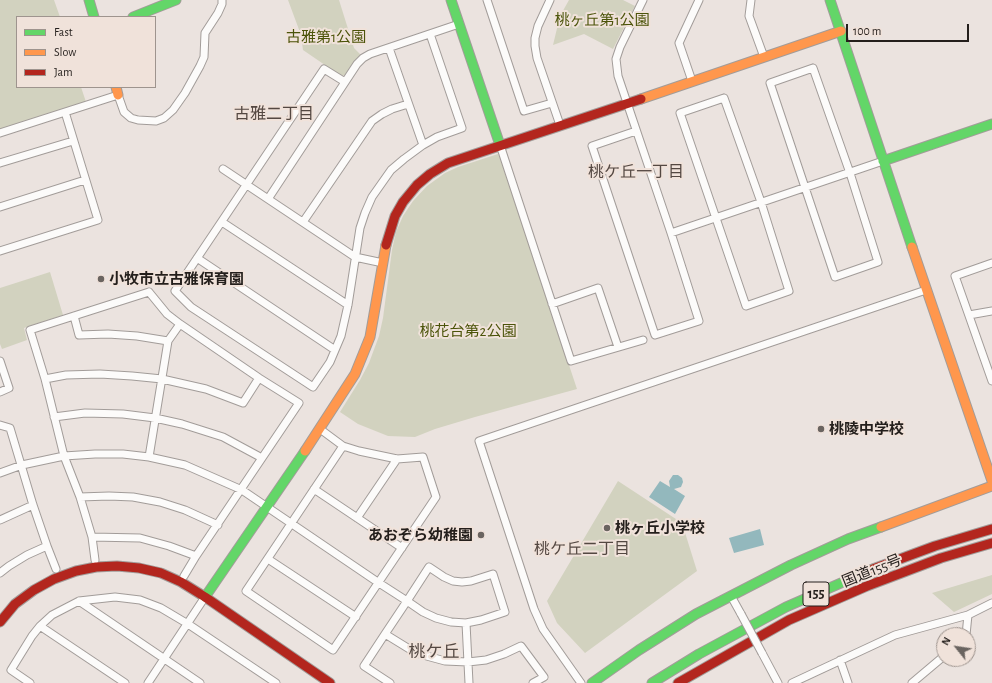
<!DOCTYPE html>
<html>
<head>
<meta charset="utf-8">
<style>
	body { margin:0 }
	#map { position:relative; width:992px; height:683px; overflow:hidden; background:#ebe3df; font-family:"Alegreya Sans",sans-serif }
	canvas { display:block }
	.legend { position:absolute; left:16px; top:16px; width:140px; height:72px; box-sizing:border-box; background:#f0e2da; border:1px solid #9e948e; margin:0; padding:5px 7px; list-style:none; font-size:12px; color:#241f1c }
	.legend li { display:flex; align-items:center; gap:8px; height:20px }
	.legend b { width:20px; border:1px solid #9e948e }
	.north { position:absolute; left:936px; top:627px; width:40px; height:40px; box-sizing:border-box; background:#f0e2da; border:1px solid #9e948e; border-radius:50%; rotate:300deg; font-size:11px; font-weight:700; line-height:16px; text-align:center; color:#241f1c }
	.north::after { content:''; display:block; margin:auto; width:14px; height:18px; background:#6a6460; clip-path:polygon(50% 0,100% 100%,50% 72%,0 100%) }
	.scale { position:absolute; left:846px; top:24px; width:123px; height:18px; box-sizing:border-box; border:2px solid #241f1c; border-top:0; padding-left:5px; font-size:12px; line-height:14px; white-space:nowrap; color:#241f1c; -webkit-text-stroke:3px #f0e2da; paint-order:stroke }
</style>
</head>
<body>
<div id="map">
<canvas width="992" height="683"></canvas>
<ul class="legend">
<li><b style="height:5px;background:#63d668"></b>Fast</li>
<li><b style="height:5px;background:#ff974d"></b>Slow</li>
<li><b style="height:5px;background:#b3261e"></b>Jam</li>
</ul>
<div class="north">N</div>
<div class="scale">100 m</div>
</div>
<script>
const c = document.querySelector('canvas').getContext('2d');
c.lineJoin = 'round';
function fillPath(path, color) { c.fillStyle = color; c.fill(path, 'evenodd'); }
const toPath = rows => new Path2D(rows.map(r => 'M' + r).join(''));
function strokePath(path, color, width, dash) { c.strokeStyle = color; c.lineWidth = width; c.lineCap = dash ? 'butt' : 'round'; c.setLineDash(dash || []); c.stroke(path); }
function label(font, color, halo, rows, align = 'center') {
  c.font = font + ' "Alegreya Sans","Noto Sans JP",sans-serif'; c.lineWidth = 4; c.setLineDash([]); c.textBaseline = 'middle'; c.strokeStyle = halo; c.fillStyle = color; for (const [text, x, y, turn = 0] of rows) {
    c.save(); c.translate(x, y); c.rotate((+turn || 0) * Math.PI / 180); c.textAlign = isNaN(turn) ? turn : align; if (halo) c.strokeText(text, 0, 0); c.fillText(text, 0, 0); c.restore();
  }
}
fillPath(toPath([
	[0,0,54,0,60,17,17,17,17,87,81,87,86,102,0,129],
	[288,0,339,0,354,48,361,55,353,63,345,75,341,76,303,50,301,35],
	[569,0,623,0,635,6,613,49,584,34,553,45,560,16],
	[498,154,500,158,577,389,475,417,435,429,415,437,388,436,358,424,340,412,360,380,369,363,379,336,383,318,392,250,396,232,403,216,413,201,427,186,445,173,458,167],
	[50,272,63,315,24,328,27,340,2,349,0,344,0,288],
	[618,481,682,523,697,571,585,653,557,623,547,601],
	[992,575,992,594,954,612,932,593]
]), '#d2d2bf');
fillPath(toPath([
	[673,475,678,475,682,478,683,482,681,487,674,489,685,496,675,514,649,497,660,481,670,487,669,481],
	[760,529,764,545,734,553,729,538]
]), '#93b8bd');
const street = toPath([
	[487,0,524,111,552,103],
	[550,0,538,26,535,38,535,46,537,58,560,125],
	[751,0,749,16,764,57],
	[389,48,423,145],
	[813,68,850,173,878,262,835,277,770,83,813,68],
	[692,81,679,43,699,0],
	[345,82,324,69,175,291,191,307,313,387,330,362,341,336,348,305,360,228,365,213,372,197,391,170,404,159,423,145,437,137,462,128,430,34],
	[724,98,761,202,789,291,746,306,680,113,724,98],
	[636,131,592,146,655,335,699,321,671,233,618,76,616,59,620,47,643,0],
	[0,133,118,95,124,112,131,118,138,120,156,121,164,118,173,110,185,93,200,66,204,57,205,33,218,13,222,4,222,0],
	[500,145,571,361,643,340],
	[0,163,73,141],
	[223,169,355,257,383,263],
	[268,199,357,64,363,58,370,54,459,24],
	[0,207,85,180],
	[222,222,348,305],
	[303,222,372,121,382,114,392,109,408,104],
	[671,233,883,161],
	[0,251,98,220,65,112],
	[197,258,335,350],
	[992,263,955,276,992,381],
	[149,292,167,314,180,324,259,378,299,403,196,556,169,546,140,538,92,537,80,497,64,456,45,379,30,330,149,292],
	[552,304,598,288,618,347],
	[969,315,992,311],
	[74,316,79,335,108,334,137,336,168,341,180,324],
	[0,361,9,388,0,392],
	[45,379,66,375,100,374,132,376,162,379,206,389,243,403,259,378],
	[54,417,85,413,123,414,155,418,182,424,223,437,262,458],
	[0,425,10,428,33,505,47,546,27,555,9,566,0,573],
	[320,429,343,446,359,451,397,459,423,457,436,497,333,650,246,591,343,446],
	[149,457,168,341],
	[0,473,22,465,64,456,95,454,123,454,149,457,185,465,242,490,379,583,407,601,423,612,436,618,451,622,466,623,481,620,505,612,493,574,471,581,462,582,453,581,444,577,429,567,407,601,385,634,364,666,390,683],
	[314,489,402,548],
	[80,497,109,496,133,497,160,502,185,510,218,525],
	[357,518,397,459],
	[0,520,33,505],
	[92,537,95,560],
	[47,546,56,569],
	[268,559,356,617],
	[184,576,196,556],
	[731,596,741,614],
	[79,601,200,683],
	[466,623,469,683],
	[40,626,125,683],
	[385,634,411,650,423,655,445,661,468,662,486,660,504,654,521,646,544,677,533,683],
	[966,635,968,615],
	[762,653,778,683],
	[840,660,848,683],
	[30,683,11,670,32,636,40,626,52,615,79,601,115,597,140,600,161,608,188,624,276,683],
	[148,683,205,597],
	[581,683,543,629,534,609,479,441,926,290],
	[792,683,895,635,968,615,992,603],
	[912,683,944,656]
]);
const fast = toPath([
	[89,0,94,17],
	[451,0,500,145],
	[830,0,912,247],
	[133,17,176,0],
	[883,161,992,124],
	[205,597,305,451],
	[592,683,639,650,696,614,791,565,848,539,881,527],
	[652,683,699,654,786,607,873,569]
]);
const slow = toPath([
	[116,87,118,95],
	[641,99,841,31],
	[912,247,992,481],
	[305,451,355,374,370,337,386,245],
	[881,527,992,486]
]);
const jam = toPath([
	[386,245,395,216,403,202,417,185,430,174,448,163,641,99],
	[873,569,935,546,992,529],
	[0,622,15,604,34,590,54,579,76,571,96,567,117,566,139,568,161,573,181,582,205,597,330,683],
	[678,683,789,620,867,586,941,558,992,543]
]);
strokePath(street, '#a29c99', 9);
strokePath(fast, '#a29c99', 11);
strokePath(slow, '#a29c99', 11);
strokePath(jam, '#a29c99', 11);
strokePath(street, '#fcfbfa', 7);
strokePath(fast, '#63d668', 9);
strokePath(slow, '#ff974d', 9);
strokePath(jam, '#b3261e', 9);
const streetBridge = toPath([
	[741,614,762,653]
]);
strokePath(streetBridge, '#a29c99', 9, []);
strokePath(streetBridge, '#fcfbfa', 7);
for (const [x, y, r, color] of [
	[101,279,4,"#6a6460"],
	[821,429,4,"#6a6460"],
	[607,528,4,"#6a6460"],
	[481,535,4,"#6a6460"]
]) { const dot = new Path2D(); dot.arc(x, y, r, 0, 2 * Math.PI); c.fillStyle = color; c.fill(dot); strokePath(dot, '#f0e2da', 1.5); }
for (const [x, y, w] of [
	[816,594,26]
]) { const box = new Path2D(); box.roundRect(x - w / 2, y - 12, w, 24, 3); c.fillStyle = '#f0e2da'; c.fill(box); strokePath(box, '#241f1c', 1); }
label('bold 14px', '#241f1c', null, [
	["155",816,594]
]);
label('15px', '#4c540a', '#f0e2da', [
	["桃ヶ丘第1公園",602,20],
	["古雅第1公園",326,37],
	["桃花台第2公園",468,331]
]);
label('bold 15px', '#241f1c', '#f0e2da', [
	["小牧市立古雅保育園",109,279],
	["桃陵中学校",829,429],
	["桃ヶ丘小学校",615,528],
	["あおぞら幼稚園",473,535,"right"]
], 'left');
label('15px', '#241f1c', '#f0e2da', [
	["国道155号",872,571,-22]
]);
label('16px', '#544842', '#f0e2da', [
	["古雅二丁目",274,114],
	["桃ケ丘一丁目",636,172],
	["桃ケ丘二丁目",582,549]
]);
label('17px', '#544842', '#f0e2da', [
	["桃ケ丘",434,652]
]);
</script>
</body>
</html>
